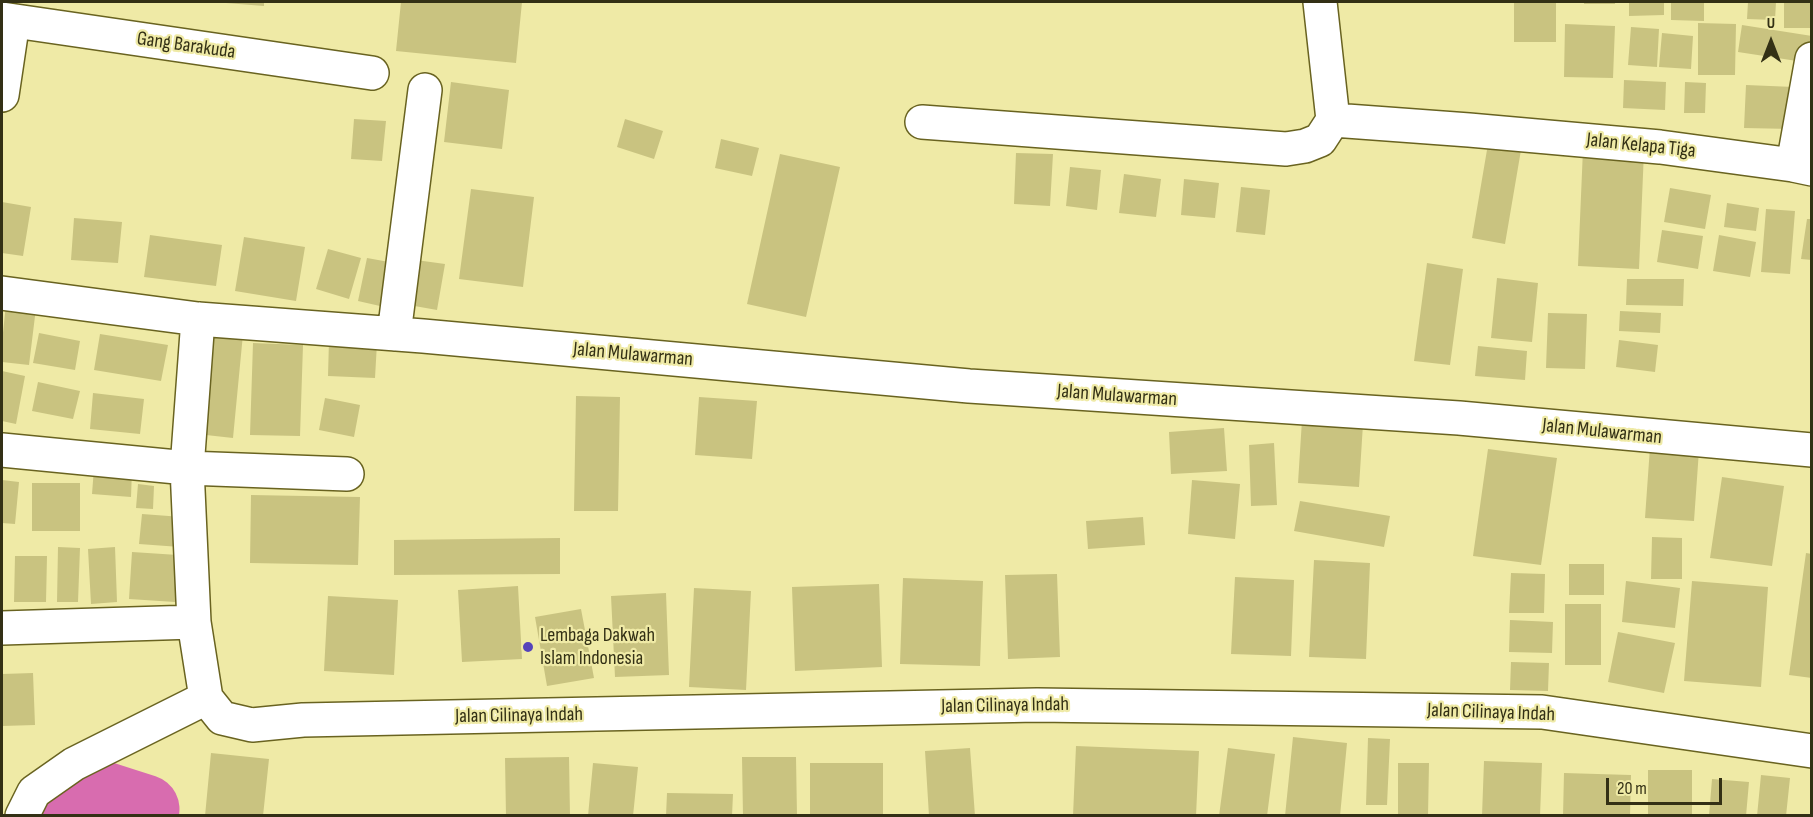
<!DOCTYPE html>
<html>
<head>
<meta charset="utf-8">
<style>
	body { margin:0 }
	#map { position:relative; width:1813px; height:817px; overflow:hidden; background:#efeaa6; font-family:"Sofia Sans Condensed",sans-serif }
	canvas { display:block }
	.frame { position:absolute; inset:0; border:3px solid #333015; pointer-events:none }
	.north { position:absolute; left:1741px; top:12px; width:60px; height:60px; -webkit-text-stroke:4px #efeaa6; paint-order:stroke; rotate:0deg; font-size:16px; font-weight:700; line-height:24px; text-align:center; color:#333015 }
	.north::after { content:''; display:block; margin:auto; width:21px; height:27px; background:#333015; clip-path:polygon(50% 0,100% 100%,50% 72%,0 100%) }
	.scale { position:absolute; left:1606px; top:778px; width:116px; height:27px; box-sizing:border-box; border:3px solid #333015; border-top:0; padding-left:8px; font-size:18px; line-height:21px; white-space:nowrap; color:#333015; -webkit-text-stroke:4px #efeaa6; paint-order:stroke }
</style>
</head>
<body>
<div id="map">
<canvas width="1813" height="817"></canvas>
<div class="frame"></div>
<div class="north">U</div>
<div class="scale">20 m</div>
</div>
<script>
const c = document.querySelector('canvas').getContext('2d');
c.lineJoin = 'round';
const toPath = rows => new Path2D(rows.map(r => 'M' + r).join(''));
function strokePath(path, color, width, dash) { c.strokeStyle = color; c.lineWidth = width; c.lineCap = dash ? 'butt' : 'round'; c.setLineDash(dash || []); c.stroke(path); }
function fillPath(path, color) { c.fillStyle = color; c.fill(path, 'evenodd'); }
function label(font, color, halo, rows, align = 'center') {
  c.font = font + ' "Sofia Sans Condensed",sans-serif'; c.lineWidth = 4.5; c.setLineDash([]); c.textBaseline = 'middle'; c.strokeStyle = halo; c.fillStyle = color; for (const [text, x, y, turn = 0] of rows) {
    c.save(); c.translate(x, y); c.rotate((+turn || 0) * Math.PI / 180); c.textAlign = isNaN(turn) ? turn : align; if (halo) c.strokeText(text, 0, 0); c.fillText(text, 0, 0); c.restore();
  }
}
strokePath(toPath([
	[53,816,59,798,95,793,145,809]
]), '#d86caf', 69);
fillPath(toPath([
	[226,2,264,2,264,6,226,3],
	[401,2,522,2,516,63,396,51],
	[1514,2,1556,2,1556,42,1514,42],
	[1584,2,1615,2,1615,4,1584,4],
	[1629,2,1664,2,1664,15,1629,16],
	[1671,2,1704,2,1704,21,1671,20],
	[1748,2,1776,2,1775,20,1747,19],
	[1784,2,1812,2,1812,28,1784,28],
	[1698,23,1736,24,1735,75,1698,75],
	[1565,24,1615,26,1613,78,1564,77],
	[1742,25,1812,36,1810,63,1738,52],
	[1631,27,1659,29,1657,67,1628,65],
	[1662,33,1693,36,1691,69,1659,67],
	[1624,80,1666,82,1665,110,1623,108],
	[451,82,509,90,502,149,444,142],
	[1685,82,1706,83,1705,113,1684,113],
	[1746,85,1794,87,1792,129,1744,128],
	[354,119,386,121,382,161,351,159],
	[625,119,663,131,654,159,617,147],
	[721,139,759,148,752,176,715,168],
	[1488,144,1521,150,1505,244,1472,238],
	[1583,149,1644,151,1639,269,1578,266],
	[1016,153,1053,154,1050,206,1014,204],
	[780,154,840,167,806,317,747,304],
	[1070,167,1101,170,1097,210,1066,206],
	[1124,174,1161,179,1156,217,1119,213],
	[1184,179,1219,183,1215,218,1181,215],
	[1241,187,1270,190,1265,235,1236,232],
	[1670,188,1711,195,1705,229,1664,222],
	[471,189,534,197,523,287,459,279],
	[2,202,31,207,23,256,2,253],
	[1727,203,1759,208,1756,231,1724,227],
	[1766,209,1795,211,1790,274,1761,272],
	[74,218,122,222,118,263,71,260],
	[1807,219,1812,219,1812,260,1801,259],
	[1662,230,1703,236,1698,269,1657,262],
	[150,235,222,245,216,286,144,277],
	[1719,235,1756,242,1750,277,1713,271],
	[244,237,305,247,296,301,235,291],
	[328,249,361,258,349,299,316,289],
	[367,258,389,262,380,306,358,301],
	[416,260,445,264,437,310,409,305],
	[1427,263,1463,269,1450,365,1414,361],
	[1497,278,1538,283,1532,342,1491,338],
	[1627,279,1684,279,1683,306,1626,305],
	[6,304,36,308,29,365,2,362,2,342],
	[1620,311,1661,313,1660,333,1619,331],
	[1548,313,1587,314,1585,369,1546,368],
	[208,330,243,334,233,438,197,434],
	[39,333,80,341,75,370,33,363],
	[100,334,168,345,161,381,94,370],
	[329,340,377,343,375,378,328,376],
	[1619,340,1658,345,1655,372,1616,367],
	[253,343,303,345,300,436,250,435],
	[1478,346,1527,351,1525,380,1475,376],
	[2,371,25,376,16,424,2,421],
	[38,382,80,391,73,419,32,411],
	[93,393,144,399,140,434,90,429],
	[576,396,620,397,618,511,574,511],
	[699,397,757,401,752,459,695,455],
	[325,398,360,405,354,437,319,430],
	[1302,420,1363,424,1359,487,1298,483],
	[1224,428,1227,471,1171,474,1169,432],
	[1274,443,1277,505,1251,506,1249,445],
	[1650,447,1699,450,1694,521,1645,518],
	[1488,449,1557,458,1541,565,1473,556],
	[94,468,132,470,131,497,92,494],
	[1722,477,1784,486,1772,566,1710,558],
	[2,480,19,482,15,524,2,523],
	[1192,480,1240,484,1235,539,1188,534],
	[32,483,80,483,80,531,32,531],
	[138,484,154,486,153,509,136,508],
	[251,495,360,497,358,565,250,563],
	[1300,501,1390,516,1384,547,1294,531],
	[142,514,182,517,180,547,139,544],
	[1143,517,1145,545,1088,549,1086,521],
	[1652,537,1682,538,1682,579,1651,579],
	[560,538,560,574,394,575,394,540],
	[58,547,80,548,78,602,57,602],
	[115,547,117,602,91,604,88,549],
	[132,552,178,555,175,602,129,599],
	[1806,553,1812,554,1812,678,1789,675],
	[15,556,47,556,46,602,14,602],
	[1314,560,1370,563,1366,659,1309,657],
	[1569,564,1604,564,1604,595,1569,595],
	[1511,573,1545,574,1544,613,1509,613],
	[1057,574,1060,657,1008,659,1005,575],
	[1235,577,1294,580,1291,656,1231,654],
	[903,578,983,581,980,666,900,664],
	[1626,581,1680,588,1675,628,1622,622],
	[1692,581,1768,587,1761,687,1684,681],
	[879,584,882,667,795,671,792,587],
	[518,586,522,659,462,662,458,590],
	[694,588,751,591,746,690,689,687],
	[666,593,669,675,615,677,611,596],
	[328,596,398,600,394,675,324,671],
	[1565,604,1601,604,1601,665,1565,665],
	[581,609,594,678,547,686,535,617],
	[1510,620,1553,622,1552,653,1509,652],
	[1618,632,1675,643,1664,693,1608,682],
	[1511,662,1549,663,1548,691,1510,690],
	[33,673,35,725,2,726,2,674],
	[1293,737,1347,743,1340,816,1285,816],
	[1368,738,1390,739,1387,805,1366,805],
	[1076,746,1199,751,1196,816,1073,816],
	[970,748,975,816,929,816,925,751],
	[1228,748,1275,754,1267,816,1219,816],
	[211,753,269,759,263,816,205,816],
	[569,757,570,816,506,816,505,758],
	[742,757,796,757,797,816,743,816],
	[1484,761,1542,763,1540,816,1482,816],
	[593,763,638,767,633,816,588,816],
	[810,763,883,763,883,816,810,816],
	[1398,763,1429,763,1428,816,1398,816],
	[1648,770,1692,770,1692,816,1648,816],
	[1564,773,1631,775,1630,816,1563,816],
	[1761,775,1790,778,1786,816,1757,816],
	[1712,779,1749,782,1746,816,1709,816],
	[667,793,733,794,732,816,666,816]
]), '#c9c380');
const minor = toPath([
	[2,19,372,73],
	[2,95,13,21],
	[1333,120,1469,130,1660,147,1793,165,1812,169],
	[922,122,1286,149,1305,146,1320,140,1333,120,1320,2],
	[1793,165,1812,59],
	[2,293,198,319,423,336,969,386,1459,418,1812,450],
	[198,319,187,468,194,622,206,698],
	[394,334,425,90],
	[2,450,187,468,347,474],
	[2,628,194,622],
	[206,698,222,718,252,725,303,720,1037,705,1542,712,1812,751],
	[22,816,34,792,74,764,206,698]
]);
strokePath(minor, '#696320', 36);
strokePath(minor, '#fff', 33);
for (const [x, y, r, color] of [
	[528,647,6,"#5543ba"]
]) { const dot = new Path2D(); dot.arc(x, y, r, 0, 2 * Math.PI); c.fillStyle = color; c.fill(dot); strokePath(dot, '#efeaa6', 2); }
label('20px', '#333015', '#efeaa6', [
	["Gang Barakuda",186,46,8],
	["Jalan Kelapa Tiga",1641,146,6],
	["Jalan Mulawarman",633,355,5],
	["Jalan Mulawarman",1117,396,4],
	["Jalan Mulawarman",1602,432,6],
	["Jalan Cilinaya Indah",1005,706,-1],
	["Jalan Cilinaya Indah",1491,713,2],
	["Jalan Cilinaya Indah",519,716,-1]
]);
label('20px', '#333015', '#efeaa6', [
	["Lembaga Dakwah",540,636],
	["Islam Indonesia",540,659]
], 'left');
</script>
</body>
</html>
